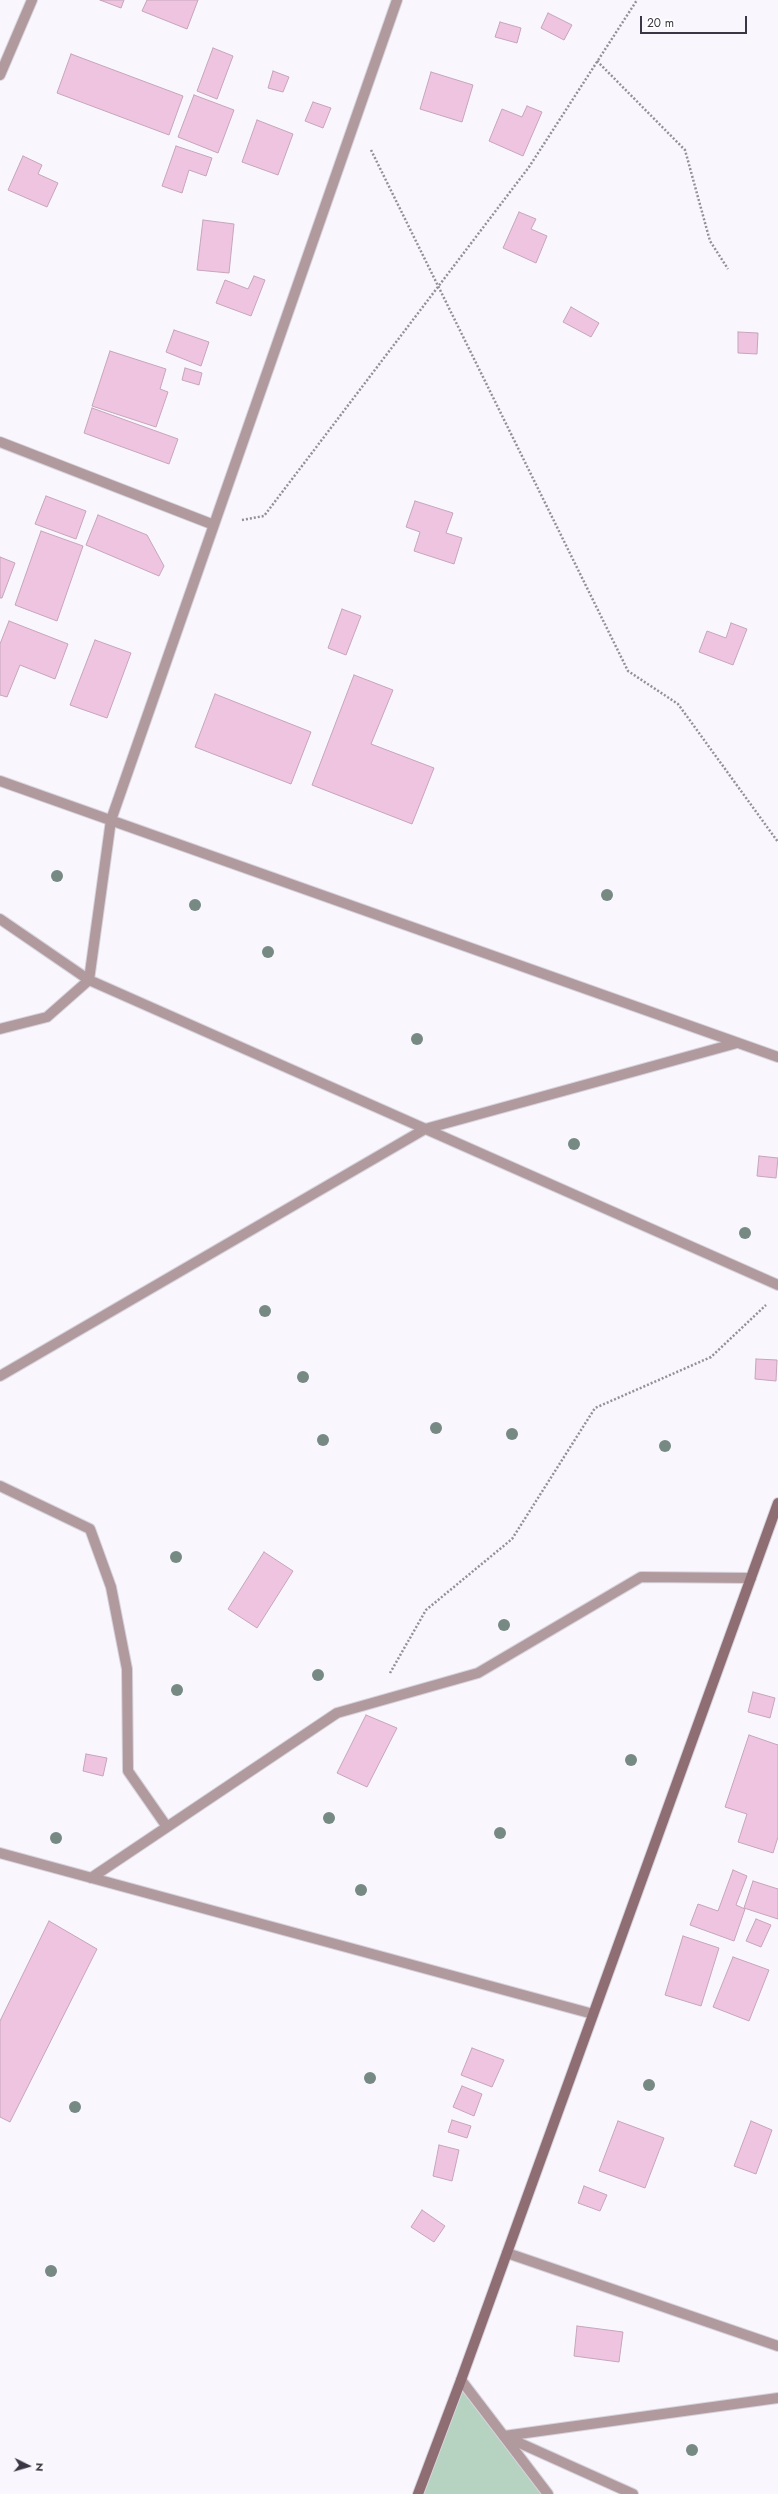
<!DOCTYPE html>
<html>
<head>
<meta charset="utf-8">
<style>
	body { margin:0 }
	#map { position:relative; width:778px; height:2494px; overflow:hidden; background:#f9f6fd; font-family:Jost,sans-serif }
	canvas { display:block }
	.north { position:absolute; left:8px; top:2446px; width:40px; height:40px; -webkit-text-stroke:3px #fff; paint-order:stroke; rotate:95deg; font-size:11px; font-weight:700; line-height:16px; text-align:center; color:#3b3643 }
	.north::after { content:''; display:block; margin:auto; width:14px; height:18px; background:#3b3643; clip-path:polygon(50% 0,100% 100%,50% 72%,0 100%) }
	.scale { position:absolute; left:640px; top:16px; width:107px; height:18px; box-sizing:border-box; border:2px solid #3b3643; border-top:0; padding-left:5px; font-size:12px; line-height:14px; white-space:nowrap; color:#3b3643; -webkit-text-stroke:3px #fff; paint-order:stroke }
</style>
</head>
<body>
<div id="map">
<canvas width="778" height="2494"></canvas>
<div class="north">N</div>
<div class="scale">20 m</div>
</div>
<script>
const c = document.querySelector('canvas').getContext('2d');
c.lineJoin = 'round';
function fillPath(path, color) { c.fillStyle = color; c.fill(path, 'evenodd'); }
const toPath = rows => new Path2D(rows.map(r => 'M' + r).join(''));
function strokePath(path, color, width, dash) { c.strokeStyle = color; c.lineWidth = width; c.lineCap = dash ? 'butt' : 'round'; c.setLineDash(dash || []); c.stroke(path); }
fillPath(toPath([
	[461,2380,548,2494,418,2494]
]), '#b6d2c1');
const building = toPath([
	[100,0,124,0,121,8,100,0],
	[147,0,198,0,187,29,142,11,147,0],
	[548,13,572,25,564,40,541,28,548,13],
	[500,22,521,28,517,43,495,37,500,22],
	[213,48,233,56,217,99,197,91,213,48],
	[71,54,183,96,169,135,57,93,71,54],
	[273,71,289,77,283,92,268,88,273,71],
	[431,72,473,85,462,122,420,109,431,72],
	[194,95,234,110,218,153,178,137,194,95],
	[313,102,331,108,323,128,305,121,313,102],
	[527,106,542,112,523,156,489,141,502,109,522,117,527,106],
	[257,120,293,134,278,175,242,162,257,120],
	[176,146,212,158,206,176,189,170,182,193,162,186,176,146],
	[23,156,42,165,38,174,58,183,47,207,8,190,23,156],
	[519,212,536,219,531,229,547,236,536,263,503,248,519,212],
	[203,220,234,224,229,273,197,270,203,220],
	[254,276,265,280,251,316,216,303,225,280,248,289,254,276],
	[571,307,599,323,591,337,563,322,571,307],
	[174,330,209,342,201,366,166,352,174,330],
	[738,332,758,333,757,354,738,353,738,332],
	[110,351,166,369,160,389,168,392,156,427,92,406,110,351],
	[185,368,202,373,199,385,182,380,185,368],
	[92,408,178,439,169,464,84,433,92,408],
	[46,496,86,511,76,539,35,524,46,496],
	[415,501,453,513,446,533,462,538,454,564,414,551,420,532,406,527,415,501],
	[98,515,147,535,164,566,159,576,86,545,98,515],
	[41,531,83,546,57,621,15,605,41,531],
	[0,557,15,563,2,598,0,598,0,557],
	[342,609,361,616,346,655,328,648,342,609],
	[9,621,68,644,55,679,20,665,7,697,0,695,0,644,9,621],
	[731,623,747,629,733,665,699,652,707,631,726,638,731,623],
	[95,640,131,653,107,718,70,705,95,640],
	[354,675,393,690,371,744,434,768,412,824,312,785,354,675],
	[215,694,311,732,291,784,195,747,215,694],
	[759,1156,778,1158,776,1178,757,1176,759,1156],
	[756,1359,777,1360,776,1381,755,1379,756,1359],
	[264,1552,293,1571,257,1628,228,1609,264,1552],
	[753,1692,775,1698,770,1718,748,1712,753,1692],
	[366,1715,397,1728,367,1787,337,1773,366,1715],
	[749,1735,778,1745,778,1837,773,1853,738,1842,747,1814,725,1807,749,1735],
	[86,1754,107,1758,103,1776,83,1771,86,1754],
	[733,1870,747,1876,736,1905,745,1909,734,1941,690,1925,698,1904,718,1911,733,1870],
	[753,1881,778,1889,778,1919,744,1908,753,1881],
	[756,1919,771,1925,761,1947,746,1941,756,1919],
	[49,1921,97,1949,10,2122,0,2117,0,2021,49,1921],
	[683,1936,719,1948,701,2006,665,1995,683,1936],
	[733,1957,769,1970,749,2021,713,2007,733,1957],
	[472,2048,504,2060,492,2087,461,2075,472,2048],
	[462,2086,482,2094,474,2116,453,2107,462,2086],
	[452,2120,471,2126,467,2138,448,2132,452,2120],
	[618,2121,664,2138,645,2188,599,2171,618,2121],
	[751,2121,772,2130,756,2174,734,2166,751,2121],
	[439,2145,459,2150,452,2181,433,2176,439,2145],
	[584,2186,607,2195,600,2211,578,2203,584,2186],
	[422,2210,445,2226,434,2242,411,2227,422,2210],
	[577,2326,623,2332,619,2362,574,2356,577,2326]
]);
fillPath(building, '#efc4e0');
strokePath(building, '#c6a5ba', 1);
const service = toPath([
	[0,919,89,980,778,1285],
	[0,1029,47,1017,89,980,111,820],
	[0,1376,425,1129,737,1043],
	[0,1486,90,1529,111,1587,127,1669,128,1771,167,1827],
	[0,1853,593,2014],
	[91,1878,337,1713,478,1673,641,1577,751,1578],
	[504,2436,778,2398],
	[504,2436,633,2494]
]);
const minor = toPath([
	[0,75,32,0],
	[0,442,214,525],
	[0,781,778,1057],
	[111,820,397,0],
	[507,2253,778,2346],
	[461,2380,548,2494]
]);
const secondary = toPath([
	[418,2494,461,2380,778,1503]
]);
strokePath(service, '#d7d3dc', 12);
strokePath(minor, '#d7d3dc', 12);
strokePath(secondary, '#d7d3dc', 12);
strokePath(toPath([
	[597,61,685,150,710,241,728,269],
	[371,150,628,671,678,704,778,842],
	[242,520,264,516,529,167,637,0],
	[390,1673,426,1610,512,1539,595,1408,711,1357,766,1305]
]), '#94909a', 2.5, [2, 2]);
strokePath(service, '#b19a9e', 10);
strokePath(minor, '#b19a9e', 10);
strokePath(secondary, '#8e6d73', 10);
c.fillStyle = '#768a83';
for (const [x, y] of [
	[57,876],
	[607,895],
	[195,905],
	[268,952],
	[417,1039],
	[574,1144],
	[745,1233],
	[265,1311],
	[303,1377],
	[436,1428],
	[512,1434],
	[323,1440],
	[665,1446],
	[176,1557],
	[504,1625],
	[318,1675],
	[177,1690],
	[631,1760],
	[329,1818],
	[500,1833],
	[56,1838],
	[361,1890],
	[370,2078],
	[649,2085],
	[75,2107],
	[51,2271],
	[692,2450]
]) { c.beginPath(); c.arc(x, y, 6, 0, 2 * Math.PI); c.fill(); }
</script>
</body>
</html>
